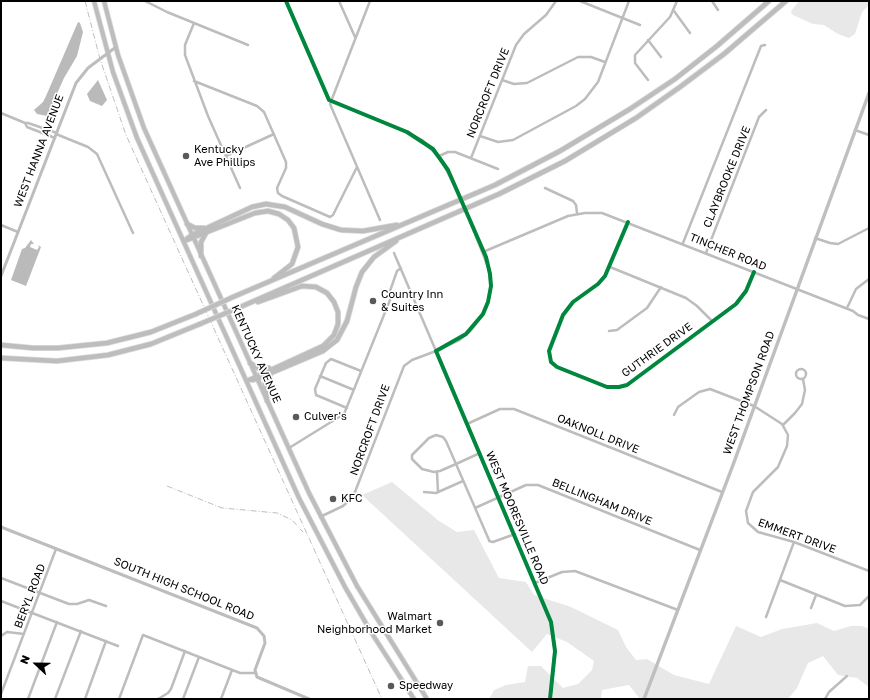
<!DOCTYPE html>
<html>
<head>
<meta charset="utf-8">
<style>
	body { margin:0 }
	#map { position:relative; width:870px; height:700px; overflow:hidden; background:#fff; font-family:"Golos Text",sans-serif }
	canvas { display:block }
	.frame { position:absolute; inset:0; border:2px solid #000; pointer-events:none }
	.north { position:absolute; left:16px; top:644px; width:40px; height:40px; -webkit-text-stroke:3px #fff; paint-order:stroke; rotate:292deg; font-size:11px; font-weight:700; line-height:16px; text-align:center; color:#000 }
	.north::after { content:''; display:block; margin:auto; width:14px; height:18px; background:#000; clip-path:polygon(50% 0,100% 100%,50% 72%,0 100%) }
</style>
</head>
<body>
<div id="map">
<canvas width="870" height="700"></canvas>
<div class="frame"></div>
<div class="north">N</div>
</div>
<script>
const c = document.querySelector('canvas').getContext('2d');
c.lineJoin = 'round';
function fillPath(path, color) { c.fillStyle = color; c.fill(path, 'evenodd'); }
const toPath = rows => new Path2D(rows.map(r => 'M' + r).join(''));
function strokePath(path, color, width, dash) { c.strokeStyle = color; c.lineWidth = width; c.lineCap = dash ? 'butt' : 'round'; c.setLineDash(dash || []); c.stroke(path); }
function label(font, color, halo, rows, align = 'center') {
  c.font = font + ' "Golos Text",sans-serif'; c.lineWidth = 3; c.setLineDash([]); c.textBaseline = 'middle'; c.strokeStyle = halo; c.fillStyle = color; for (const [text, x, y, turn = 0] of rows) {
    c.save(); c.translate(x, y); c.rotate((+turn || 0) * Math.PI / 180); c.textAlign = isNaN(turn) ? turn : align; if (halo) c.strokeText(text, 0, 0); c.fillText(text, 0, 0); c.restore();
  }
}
fillPath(toPath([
	[799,1,869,1,869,5,862,12,855,34,849,38,838,34,824,25,813,24,793,15,791,13,792,10],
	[392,482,439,521,457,532,474,530,499,578,526,582,534,595,571,607,618,630,626,647,636,660,647,659,674,675,709,684,736,626,761,637,782,629,817,623,834,631,851,626,862,626,869,629,869,687,857,678,838,675,823,656,808,663,797,688,788,699,640,699,629,685,602,690,601,699,489,699,494,690,506,685,525,682,528,666,541,666,563,688,578,684,592,670,594,661,567,642,547,634,532,652,362,495]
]), '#e8e8e8');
fillPath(toPath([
	[78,22,80,23,83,32,77,56,64,78,47,116,37,114,34,110,43,102,46,96],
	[98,80,107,100,102,106,90,101,87,94],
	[31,240,34,244,31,244,30,247,37,250,39,247,38,245,41,247,26,286,11,280,22,249,25,248]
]), '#bababa');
const primary = toPath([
	[94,1,113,72,137,138,299,498,345,587,371,632,414,699],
	[104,1,118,55,144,128,309,493,357,586,427,699]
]);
const motorway = toPath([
	[187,224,195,228,204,228],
	[187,240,255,213,268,211,279,214,288,220,294,228,298,247,292,264,274,278],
	[184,241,192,235,252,207,266,204,285,207,322,224,341,230,363,231,397,225],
	[201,256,201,242,206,233],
	[233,297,495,185,560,151,630,109,675,79,717,46,769,1],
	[238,308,499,194,565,161,636,118,680,87,724,54,786,1],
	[1,345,33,348,58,348,107,343,151,332,196,314],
	[1,358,57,361,108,355,151,344,200,324],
	[250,363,261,370,269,368],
	[253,380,270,374],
	[247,381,323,346,334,335,338,324,338,312,334,302,327,293,316,287,302,286,258,302],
	[267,401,265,383,271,373,323,351,337,340,347,321,356,287,362,272,374,257,396,241]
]);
strokePath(primary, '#dbdbdb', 5.5);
strokePath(motorway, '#dbdbdb', 6);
strokePath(toPath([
	[145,1,167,12,248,45],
	[339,1,355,37],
	[370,1,330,104,380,220],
	[580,1,640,25],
	[712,1,718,10],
	[674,11,690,33],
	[194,23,185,45,185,55,208,116,240,188],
	[648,40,661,57],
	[502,80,514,84,527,83,578,57,591,57,605,62],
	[648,80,635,63,635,55,670,17,677,1],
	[194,81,257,106,264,112,286,162,286,168,277,188,278,193,282,196,330,217,333,215,357,167],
	[1,113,25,123,28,123,57,133],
	[25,123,27,127,55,138],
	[855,130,869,135],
	[56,134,88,147,97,154,133,233],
	[480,136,498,142,513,140,576,106,585,99,598,82,629,1],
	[226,156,274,134],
	[439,156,448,152,455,152,498,169],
	[471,158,516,45,524,34,546,15,556,1],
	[545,188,573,201,576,205,577,213],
	[628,222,605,276,598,284,573,302,563,315,549,351,551,362,557,367,607,387,619,387,627,385,736,304,746,291,754,272],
	[1,225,18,232],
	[815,238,830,243,838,244,869,228],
	[683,243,761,46,765,45],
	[483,252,568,216,585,213,602,213,853,311,858,315,869,319],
	[706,253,759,117,766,110],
	[610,267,686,298,697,306,712,321],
	[847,308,856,289,869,279],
	[609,331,617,330,647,308,661,287],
	'796 374a5 5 0 1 1 10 0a5 5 0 1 1-10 0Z',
	[320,376,354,390],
	[347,408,316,395,315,389,326,363,331,359,361,371],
	[674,415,678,407,699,392,710,389,754,406,782,424,788,435,787,446,778,467,753,492,746,511,748,523,758,532,794,542,869,571],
	[467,424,500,409,514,409,722,492],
	[783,425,795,413,802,404,805,390,803,379],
	[289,448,344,414,390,300,390,291,397,271,401,268],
	[480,453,456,464,440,471,434,472,422,469,412,459,412,455,429,438,436,435,443,437,446,441,456,464,489,540,489,541,493,542,515,534],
	[437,472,438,492],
	[424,492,436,493,463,481],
	[475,508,526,485,538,485,700,550],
	[320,517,343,506,353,497,404,366,412,360,436,351,394,253],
	[1,578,69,604,77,604,89,600,106,606],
	[780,580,845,606,860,605,869,596],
	[535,583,562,572,575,571,678,610],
	[1,601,118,646],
	[811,608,816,595],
	[766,617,794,542],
	[1,636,7,632,24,634],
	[1,694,56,549],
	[28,699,57,622],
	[55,699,81,631],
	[85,699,106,641],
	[119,699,143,635,240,673,255,673],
	[158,699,168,693,171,689,185,651],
	[183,699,199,657],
	[221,699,232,670],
	[825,699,829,692,847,676]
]), '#bdbdbd', 2.5);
strokePath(toPath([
	[286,1,329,100,397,128,422,140,441,159,458,192],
	[469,218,489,269,491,286,488,302,481,317,470,331,459,340,436,351,551,622,555,651,550,699],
	[1,276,76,83,88,68,116,47],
	[1,527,257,628,264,636,265,643,255,670,257,677,309,699]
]), '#bdbdbd', 3);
strokePath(toPath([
	[644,699,733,465,869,93]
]), '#bfbfbf', 3.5);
strokePath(primary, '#bdbdbd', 4);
strokePath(motorway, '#bdbdbd', 4.5);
strokePath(toPath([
	[85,1,100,59,126,135,382,699],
	[167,486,222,508,277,513,292,520,303,532]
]), '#bdbdbd', 1, [6, 2, 1, 2]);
const motorwayBridge = toPath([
	[196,314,233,297],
	[200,324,238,308]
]);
strokePath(motorwayBridge, '#dbdbdb', 6, []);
strokePath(toPath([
	[458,192,469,218]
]), '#bdbdbd', 3);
strokePath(motorwayBridge, '#bdbdbd', 4.5);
strokePath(toPath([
	[286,1,329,100,407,132,433,149,448,170,486,257,490,274,491,286,488,302,483,314,466,334,436,351,551,622,555,651,550,699],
	[628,222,605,276,598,284,573,302,563,315,549,351,551,362,557,367,607,387,619,387,627,385,736,304,746,291,754,272]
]), '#00873e', 4);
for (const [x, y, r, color] of [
	[186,156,4,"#595959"],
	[373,301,4,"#595959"],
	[296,417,4,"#595959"],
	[333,499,4,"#595959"],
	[440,623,4,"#595959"],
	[391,686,4,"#595959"]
]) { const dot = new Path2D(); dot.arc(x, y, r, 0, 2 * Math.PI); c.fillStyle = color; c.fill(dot); strokePath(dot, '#fff', 1.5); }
label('11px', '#000', '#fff', [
	["NORCROFT DRIVE",488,93,-68],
	["WEST HANNA AVENUE",39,151,-69],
	["CLAYBROOKE DRIVE",727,177,-68],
	["TINCHER ROAD",728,252,22],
	["GUTHRIE DRIVE",657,350,-36],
	["KENTUCKY AVENUE",256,354,66],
	["WEST THOMPSON ROAD",749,393,-70],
	["NORCROFT DRIVE",370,430,-70],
	["OAKNOLL DRIVE",598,434,22],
	["BELLINGHAM DRIVE",602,502,22],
	["WEST MOORESVILLE ROAD",517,518,67],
	["EMMERT DRIVE",797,536,20],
	["SOUTH HIGH SCHOOL ROAD",184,589,22],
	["BERYL ROAD",30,596,-69]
]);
label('11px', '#000', '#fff', [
	["Kentucky",194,150],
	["Ave Phillips",194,163],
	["Country Inn",381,295],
	["& Suites",381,308],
	["Culver's",304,417],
	["KFC",341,499],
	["Walmart",432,617,"right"],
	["Neighborhood Market",432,630,"right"],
	["Speedway",399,686]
], 'left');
</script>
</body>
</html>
